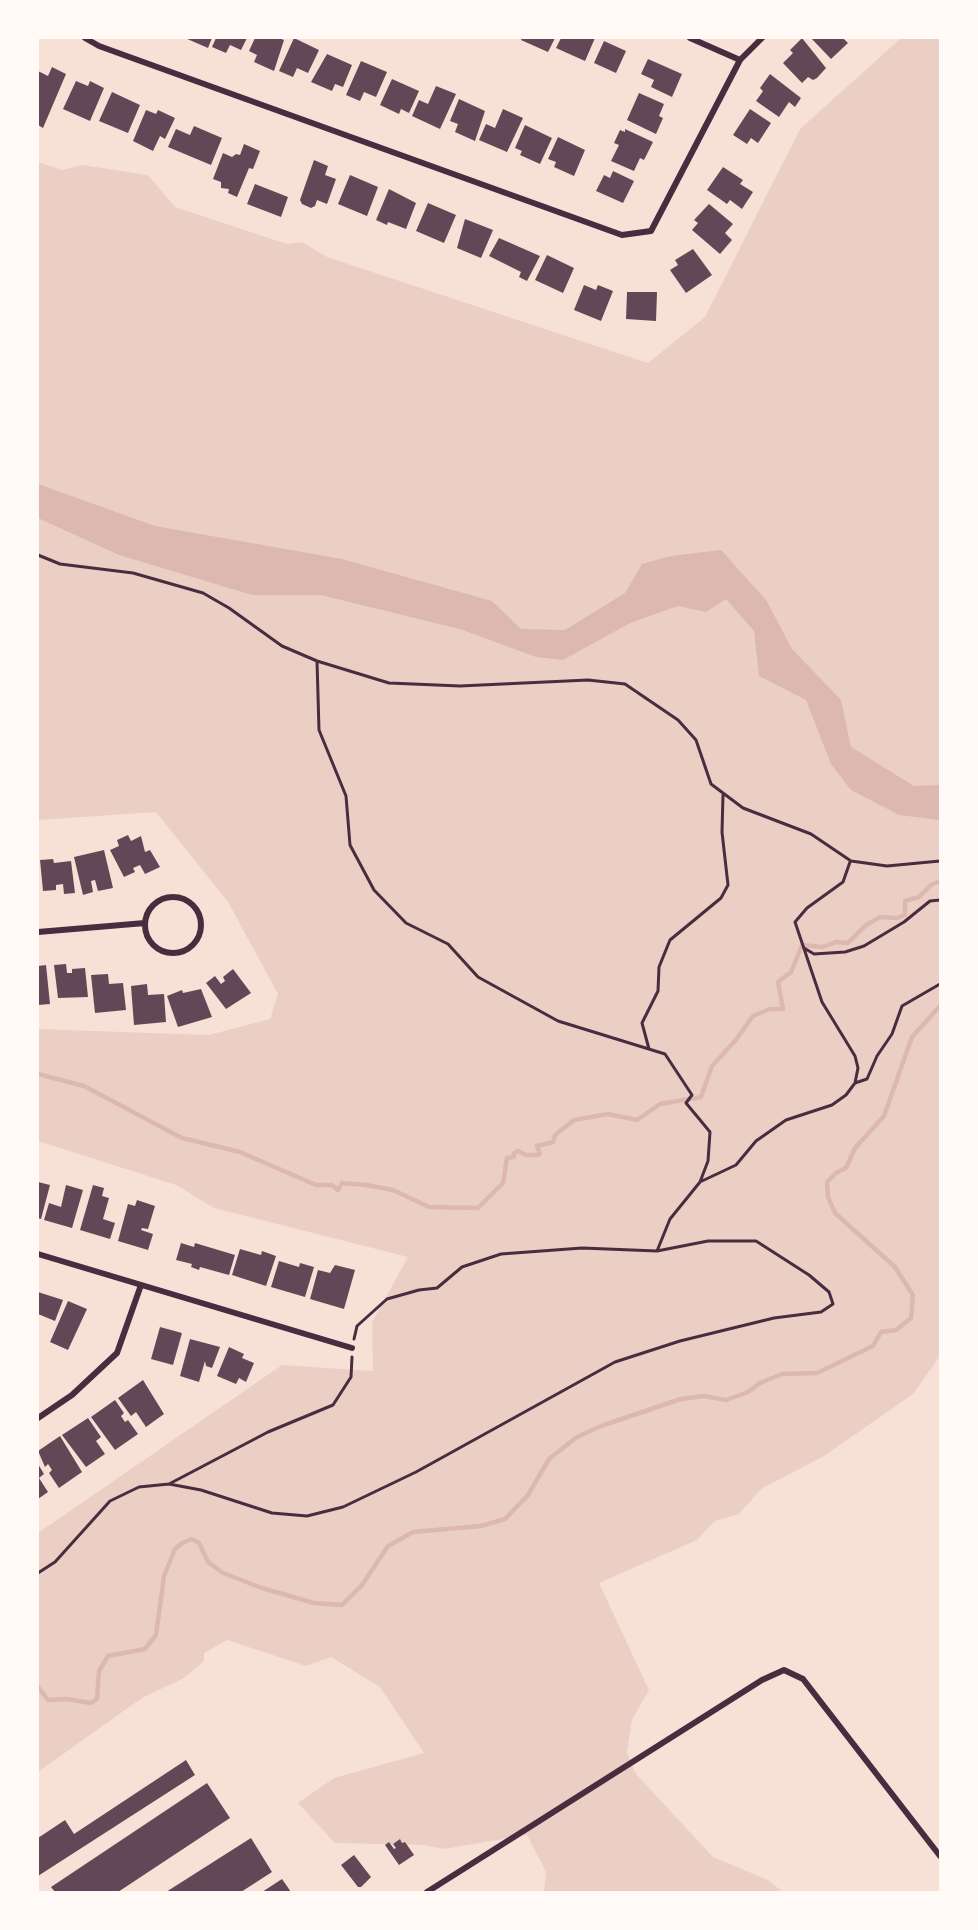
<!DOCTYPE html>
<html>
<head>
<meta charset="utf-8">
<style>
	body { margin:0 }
	#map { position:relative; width:978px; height:1930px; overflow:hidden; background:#f7e1d7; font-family:Montserrat,sans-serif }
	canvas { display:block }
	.frame { position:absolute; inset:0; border:39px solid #fffaf5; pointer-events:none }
</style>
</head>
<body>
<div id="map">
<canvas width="978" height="1930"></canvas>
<div class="frame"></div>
</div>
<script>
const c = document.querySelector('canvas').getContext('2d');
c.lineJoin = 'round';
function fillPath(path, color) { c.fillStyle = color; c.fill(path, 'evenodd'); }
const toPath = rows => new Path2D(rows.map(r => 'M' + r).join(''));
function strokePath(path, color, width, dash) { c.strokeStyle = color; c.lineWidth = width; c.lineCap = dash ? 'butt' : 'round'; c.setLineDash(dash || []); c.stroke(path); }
fillPath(toPath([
	[901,38,940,38,940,1356,913,1394,824,1456,761,1489,739,1514,715,1521,697,1540,599,1583,649,1690,632,1720,627,1753,636,1774,713,1857,768,1880,783,1892,544,1892,546,1872,527,1835,444,1849,424,1845,335,1843,298,1803,334,1778,424,1753,380,1687,331,1657,306,1666,227,1640,204,1653,204,1661,184,1678,142,1698,38,1772,38,1533,282,1365,373,1371,372,1322,408,1257,214,1208,176,1185,38,1141,38,1029,209,1035,270,1019,278,994,228,902,156,812,38,820,38,162,62,170,82,165,148,175,175,207,287,244,302,242,327,257,648,363,705,317,800,129]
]), '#ebcfc5');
fillPath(toPath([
	[38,484,155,526,342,559,492,601,521,629,565,630,625,593,642,564,671,556,721,550,766,600,792,649,841,700,851,747,914,786,940,785,940,820,899,815,851,790,831,764,806,700,759,676,754,631,726,599,706,612,678,606,630,623,563,660,536,657,463,630,321,595,252,595,119,555,38,518]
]), '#dcb8b0');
strokePath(toPath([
	[38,1074,84,1086,182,1138,240,1152,316,1185,332,1185,338,1190,342,1183,366,1185,393,1190,429,1207,478,1208,503,1183,507,1158,514,1157,514,1153,518,1151,526,1155,537,1155,540,1154,537,1146,553,1142,555,1135,574,1120,608,1114,637,1120,660,1104,701,1097,712,1066,735,1041,753,1016,770,1009,783,1009,778,982,791,972,802,945,823,947,836,942,848,943,866,925,880,917,897,918,905,915,905,901,919,897,931,885,940,881],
	[38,1687,48,1700,67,1699,91,1703,97,1699,99,1671,108,1656,145,1649,156,1635,164,1576,175,1549,182,1543,192,1539,199,1543,208,1562,223,1573,262,1588,314,1603,342,1605,362,1585,388,1546,413,1532,481,1526,505,1519,528,1495,549,1459,577,1437,601,1426,681,1399,704,1396,726,1400,748,1392,760,1383,782,1374,817,1373,873,1346,881,1332,896,1330,911,1318,913,1295,895,1267,835,1213,828,1197,827,1182,836,1173,846,1168,855,1148,884,1116,912,1037,940,1006]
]), '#dcb8b0', 4.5);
fillPath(toPath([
	[185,38,212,38,208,48],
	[216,38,247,38,241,50,230,45,226,53,212,47],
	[255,38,279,38,284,40,274,71,254,62,257,55,249,51],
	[294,38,319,50,308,73,297,68,293,77,279,71],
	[522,38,555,38,548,52,521,40],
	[561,38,595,38,585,61,556,48],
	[802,38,826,68,817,78,813,80,808,77,802,83,783,63,793,53,790,50],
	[811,38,843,38,848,43,831,59],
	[604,41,626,51,616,73,594,63],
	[327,54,352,65,343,87,335,84,332,91,311,82],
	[648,59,682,74,672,97,651,87,654,80,641,74],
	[361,61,387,72,376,97,364,92,360,101,346,95],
	[52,67,66,74,43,128,38,125,38,71,48,76],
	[770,74,801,98,795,107,789,102,779,117,756,101,763,91,760,88],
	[392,79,419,91,409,113,401,109,399,114,380,105],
	[76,81,88,86,90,81,104,88,90,121,63,109],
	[436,86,456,94,440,129,412,116,419,100,428,104],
	[112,92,140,105,128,133,99,121],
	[639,93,664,104,659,116,663,118,656,134,627,120],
	[459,99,485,111,475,141,455,132,458,124,450,121],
	[503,109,523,118,507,152,479,140,486,124,495,128],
	[750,109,771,123,758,143,751,138,747,144,733,135],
	[146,110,156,114,158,110,175,118,165,139,160,136,153,151,133,141],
	[525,125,552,138,540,164,520,155,522,151,515,148],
	[194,126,222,138,211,165,168,147,176,129,190,135],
	[625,129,653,142,644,160,640,158,634,171,611,161,619,145,614,143,620,130,625,132],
	[558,137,585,150,574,176,554,167,556,162,548,159],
	[244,144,260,151,253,169,249,168,237,197,228,193,229,189,221,188,221,182,213,179,223,153,232,157,236,154,240,155],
	[314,160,328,166,325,175,336,179,327,204,317,200,315,206,311,208,302,204,300,200],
	[723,167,743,180,740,184,753,192,742,209,730,200,727,204,707,190],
	[613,171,634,181,623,203,596,191,604,175,610,178],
	[350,175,378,187,367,216,338,204],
	[255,184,288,197,281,217,247,204],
	[389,189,416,203,406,229,388,222,387,225,376,220],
	[428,203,456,215,444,243,416,231],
	[709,204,733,224,725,233,732,240,720,254,692,230,698,223,694,220],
	[465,219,493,230,481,258,457,248],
	[499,238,540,256,527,281,519,277,521,272,489,256],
	[693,249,712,275,686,293,670,270,678,265,675,260],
	[547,255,574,268,563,293,535,280],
	[584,285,596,290,598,285,613,291,601,321,574,310],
	[627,292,657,292,656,321,626,319],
	[128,835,131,841,141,836,145,852,150,850,160,867,145,874,140,865,133,868,135,872,124,877,110,850,119,846,117,840],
	[104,850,113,888,98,891,95,880,91,881,93,892,83,895,74,857],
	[53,859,54,863,71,861,75,893,64,894,63,884,56,885,56,890,43,891,40,860],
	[66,964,67,973,72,973,72,969,85,968,88,997,58,998,54,965],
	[46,965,50,1004,38,1005,38,966],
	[233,969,251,993,226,1009,206,983,215,976,221,984,225,981,223,977],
	[108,974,109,984,123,983,126,1010,95,1013,91,975],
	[147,984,148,995,164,994,166,1022,134,1025,131,986],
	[201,989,212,1017,178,1027,167,996,182,990,183,993],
	[38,1182,50,1185,41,1219,38,1218],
	[66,1185,83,1190,72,1228,44,1220,49,1203,61,1207],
	[93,1185,104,1188,102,1196,109,1198,103,1219,115,1223,110,1239,80,1230],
	[137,1200,155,1206,148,1229,142,1228,141,1230,153,1234,148,1250,118,1241,128,1204,135,1206],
	[181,1243,194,1247,195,1243,235,1255,229,1275,200,1267,199,1270,191,1267,192,1264,176,1260],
	[240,1249,261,1255,262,1251,276,1256,266,1286,232,1275],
	[279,1261,299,1267,300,1263,314,1267,305,1297,271,1287],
	[335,1265,355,1270,344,1309,310,1299,318,1270,330,1273],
	[38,1292,63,1300,55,1321,38,1314],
	[68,1301,87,1309,68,1350,50,1342],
	[160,1327,182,1333,173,1365,151,1359],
	[190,1339,220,1347,212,1368,206,1366,205,1361,199,1382,180,1376],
	[229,1347,244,1354,242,1358,254,1363,246,1382,239,1378,236,1384,217,1376],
	[143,1380,164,1414,146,1427,136,1412,131,1416,118,1398],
	[115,1400,124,1413,121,1416,125,1422,128,1420,138,1434,115,1450,91,1417],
	[88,1418,101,1437,96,1441,105,1454,86,1467,62,1435],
	[60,1436,82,1472,59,1488,49,1473,52,1470,48,1464,45,1467,38,1451],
	[38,1464,44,1474,39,1478,48,1492,38,1499],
	[186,1760,195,1775,38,1876,38,1838,65,1820,74,1834],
	[207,1783,230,1818,118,1892,55,1892,51,1887],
	[251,1838,272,1872,241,1892,166,1892],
	[400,1839,402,1843,405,1842,414,1855,399,1865,385,1845,389,1842,394,1849,396,1848,393,1844],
	[354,1855,371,1877,361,1887,358,1887,341,1865],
	[282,1879,291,1892,262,1892]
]), '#644757');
strokePath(toPath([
	[38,555,60,564,133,573,203,593,229,608,282,646,317,661,389,683,460,686,588,680,625,684,678,720,696,740,711,784,743,808,811,834,851,861,887,866,940,861],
	[317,661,319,730,346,796,350,845,374,890,406,923,448,944,478,977,558,1021,665,1054,692,1095,686,1103,710,1132,708,1161,700,1182,670,1219,657,1251,582,1248,501,1254,462,1267,437,1288,419,1290,387,1299,357,1326,354,1339],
	[804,948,814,954,845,952,864,946,904,922,930,901,940,900],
	[649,1049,642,1023,658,991,659,967,670,940,721,898,728,885,722,832,723,795],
	[855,1083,867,1079,877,1056,892,1034,902,1006,940,984],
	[702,1181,736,1165,756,1141,786,1120,832,1105,846,1095,855,1083,858,1068,855,1056,822,1002,795,922,807,908,843,882,850,862],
	[169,1484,268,1432,333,1405,351,1377,352,1357],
	[38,1573,55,1562,110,1501,139,1487,169,1484,201,1490,272,1513,307,1516,343,1507,416,1472,615,1362,680,1341,774,1318,821,1312,833,1304,829,1292,809,1275,756,1241,708,1241,657,1251]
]), '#4a2c40', 3);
strokePath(toPath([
	[85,38,99,46,622,235,651,231,740,60,762,38],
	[690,38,740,60],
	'145 925a28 28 0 1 1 56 0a28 28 0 1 1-56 0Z',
	[38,932,145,923],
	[38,1254,352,1348],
	[38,1418,72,1395,117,1353,141,1285],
	[427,1892,762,1680,784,1670,803,1679,940,1856]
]), '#4a2c40', 6);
</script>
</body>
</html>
